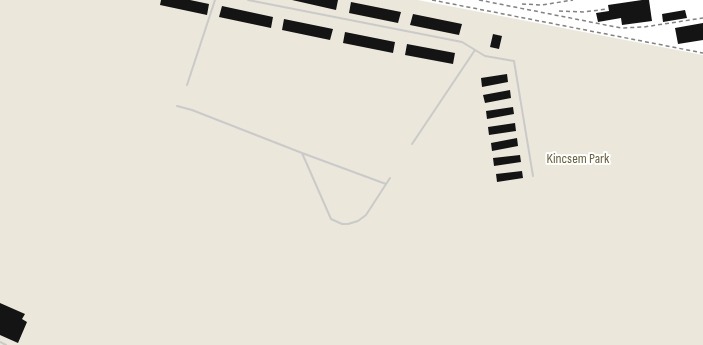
<!DOCTYPE html>
<html>
<head>
<meta charset="utf-8">
<style>
	body { margin:0 }
	canvas { display:block; background:#fff }
</style>
</head>
<body>
<canvas width="703" height="345"></canvas>
<script>
const c = document.querySelector('canvas').getContext('2d');
c.lineJoin = 'round';
function fillPath(path, color) { c.fillStyle = color; c.fill(path, 'evenodd'); }
const toPath = rows => new Path2D(rows.map(r => 'M' + r).join(''));
function strokePath(path, color, width, dash) { c.strokeStyle = color; c.lineWidth = width; c.lineCap = dash ? 'butt' : 'round'; c.setLineDash(dash || []); c.stroke(path); }
function label(font, color, halo, rows, align = 'center') {
  c.font = font + ' "Sofia Sans Condensed",sans-serif'; c.lineWidth = 4; c.setLineDash([]); c.textBaseline = 'middle'; c.strokeStyle = halo; c.fillStyle = color; for (const [text, x, y, turn = 0] of rows) {
    c.save(); c.translate(x, y); c.rotate((+turn || 0) * Math.PI / 180); c.textAlign = isNaN(turn) ? turn : align; if (halo) c.strokeText(text, 0, 0); c.fillText(text, 0, 0); c.restore();
  }
}
fillPath(toPath([
	[0,0,418,0,703,55,703,345,0,345]
]), '#ebe7da');
fillPath(toPath([
	[161,0,190,0,209,4,207,15,160,5],
	[292,0,338,0,336,10],
	[642,0,649,0,652,21,622,25,621,18,598,22,596,13,609,11,608,5],
	[351,2,401,12,398,23,349,13],
	[222,6,273,17,271,28,219,17],
	[685,10,687,18,663,22,662,14],
	[413,14,462,24,459,35,410,25],
	[284,19,333,29,330,40,282,30],
	[703,23,703,40,678,44,675,28],
	[345,32,395,42,393,53,343,43],
	[493,34,502,36,499,49,490,47],
	[407,44,455,53,453,64,405,55],
	[507,74,508,82,482,87,481,78],
	[510,90,511,98,485,103,483,95],
	[513,107,514,114,487,119,486,111],
	[515,123,516,131,489,135,488,127],
	[517,138,518,146,492,151,491,143],
	[520,155,521,162,494,166,493,158],
	[522,171,523,178,497,182,496,174],
	[0,303,25,314,22,319,27,322,18,343,0,335]
]), '#141414');
strokePath(toPath([
	[248,0,462,42,485,56,514,61,533,176],
	[187,85,215,0],
	[177,106,192,110,302,153,331,219,342,224,348,224,358,221,366,215,390,178],
	[412,144,475,50],
	[302,153,386,184],
	[0,342,6,345]
]), '#cacaca', 2);
strokePath(toPath([
	[432,0,703,53],
	[479,0,621,28,644,27,703,18],
	[522,4,542,5,573,0],
	[559,11,583,12,607,9]
]), '#828282', 1.5, [4, 3]);
label('14px', '#68613a', '#fff', [
	["Kincsem Park",578,159]
]);
</script>
</body>
</html>
